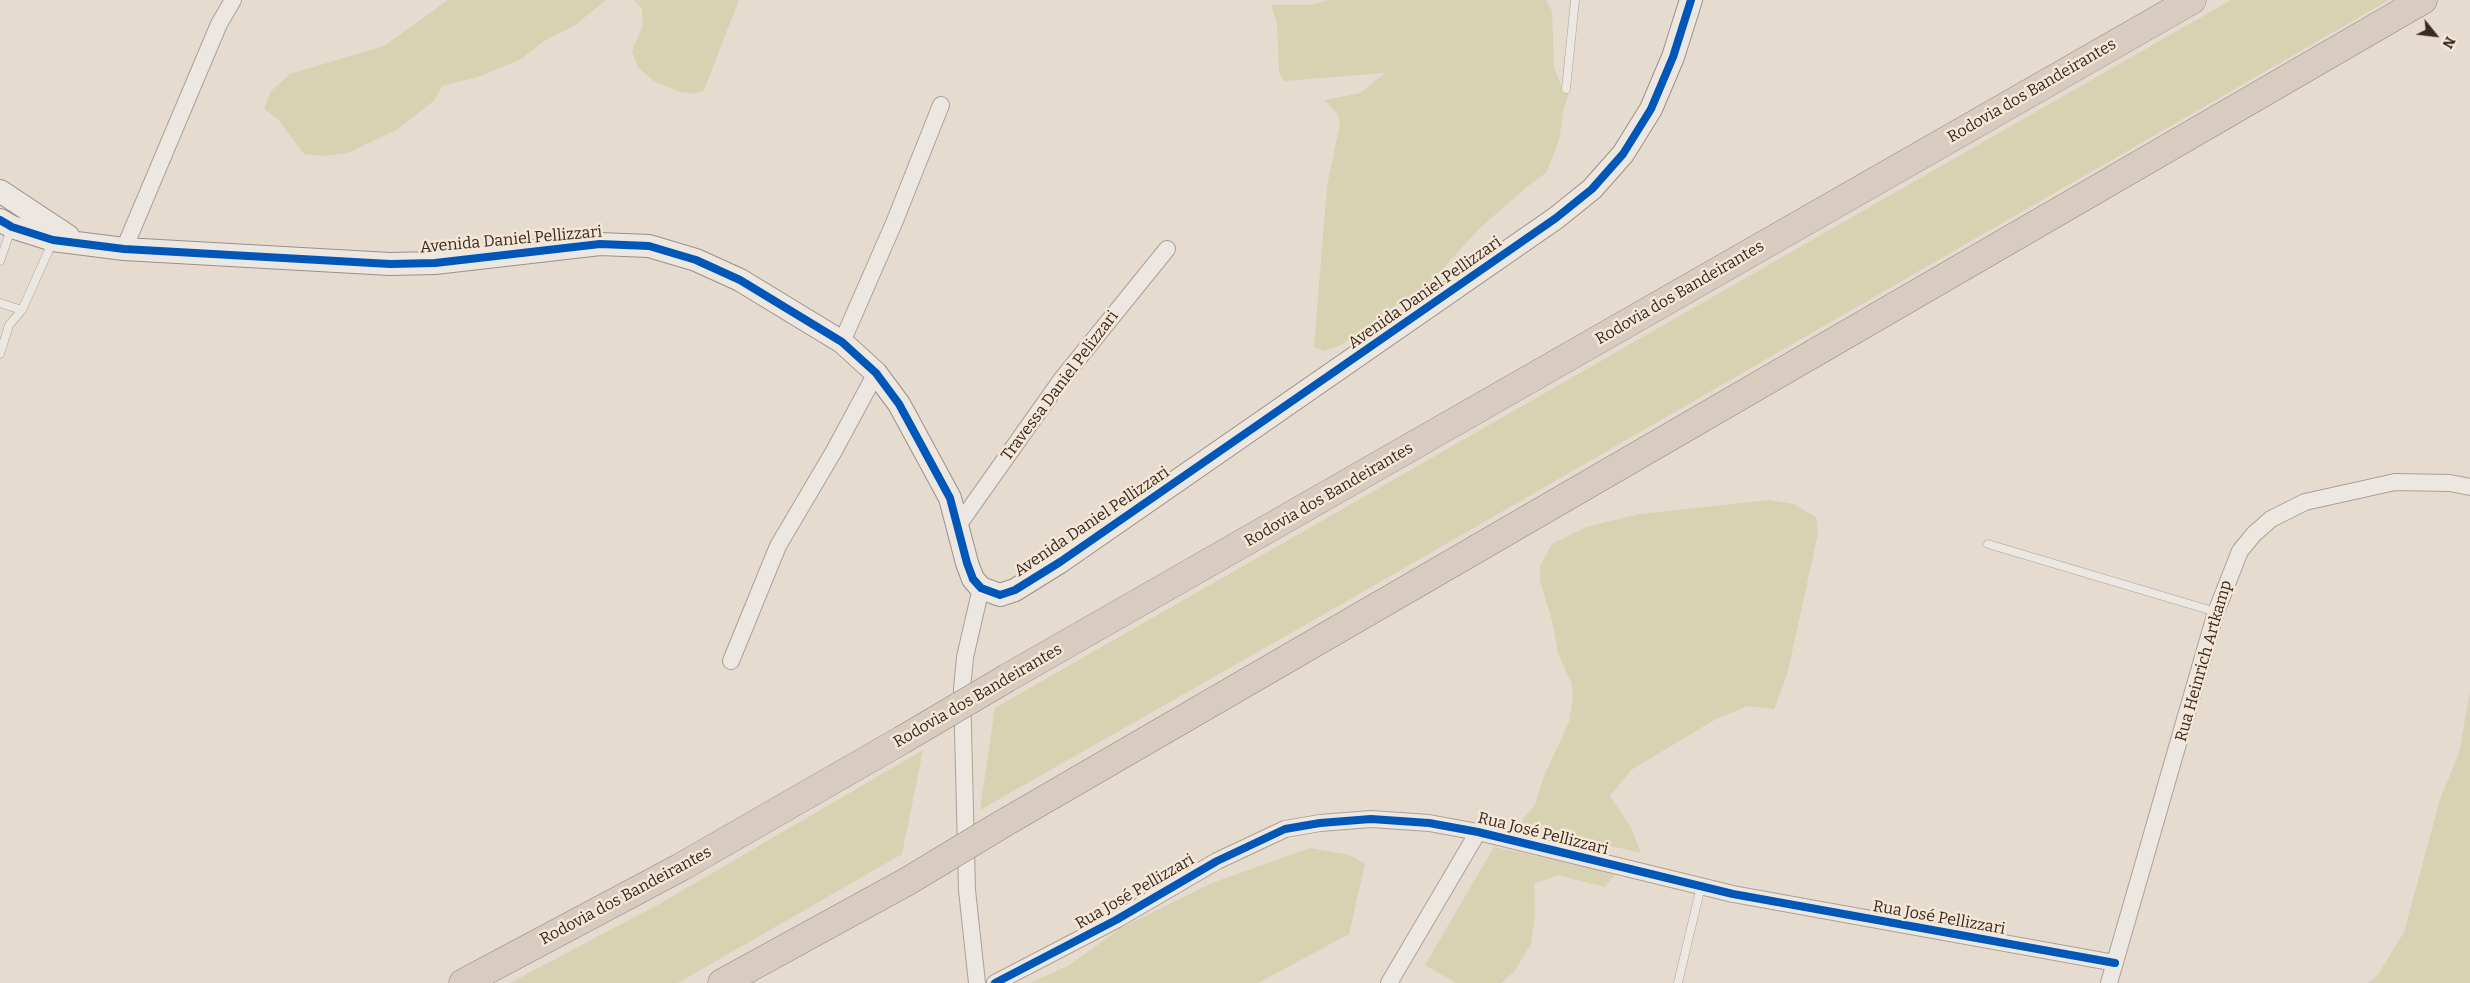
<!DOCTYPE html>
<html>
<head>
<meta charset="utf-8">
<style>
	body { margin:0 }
	#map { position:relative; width:2470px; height:983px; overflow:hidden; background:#e5dbcf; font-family:Bitter,serif }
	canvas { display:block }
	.north { position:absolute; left:2410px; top:10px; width:50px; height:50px; -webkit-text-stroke:4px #f5e7d6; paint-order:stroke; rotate:119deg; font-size:14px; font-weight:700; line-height:20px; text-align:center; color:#392820 }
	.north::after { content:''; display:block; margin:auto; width:18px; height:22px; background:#392820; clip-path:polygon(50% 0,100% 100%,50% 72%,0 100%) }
</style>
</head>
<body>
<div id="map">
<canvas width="2470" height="983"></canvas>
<div class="north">N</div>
</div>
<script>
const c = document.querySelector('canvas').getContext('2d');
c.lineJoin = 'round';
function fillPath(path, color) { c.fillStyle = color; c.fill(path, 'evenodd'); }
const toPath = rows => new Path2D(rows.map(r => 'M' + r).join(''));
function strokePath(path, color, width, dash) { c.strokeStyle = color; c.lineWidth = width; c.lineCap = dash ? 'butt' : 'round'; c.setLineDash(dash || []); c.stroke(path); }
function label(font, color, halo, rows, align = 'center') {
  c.font = font + ' Bitter,serif'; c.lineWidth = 5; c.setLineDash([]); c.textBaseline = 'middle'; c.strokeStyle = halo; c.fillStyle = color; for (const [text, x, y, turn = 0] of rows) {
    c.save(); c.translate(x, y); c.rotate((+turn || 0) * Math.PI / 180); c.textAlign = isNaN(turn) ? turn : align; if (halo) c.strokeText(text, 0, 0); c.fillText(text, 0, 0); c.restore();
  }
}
fillPath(toPath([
	[448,0,606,0,574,26,547,39,521,59,481,76,442,86,435,100,398,129,348,153,323,156,304,154,278,119,264,109,271,91,290,74,384,46],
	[634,0,739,0,704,90,694,94,680,92,654,81,638,68,632,51,643,25,642,9],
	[1329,0,1546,0,1552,11,1554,68,1563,89,1569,93,1563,112,1559,141,1546,173,1528,186,1480,228,1421,292,1406,298,1341,345,1325,351,1314,347,1327,186,1340,124,1338,115,1325,100,1360,93,1385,73,1284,81,1279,72,1277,23,1271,5,1311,5],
	[2231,0,2389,0,1335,608,980,810,995,708],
	[1769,500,1793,504,1816,517,1818,534,1787,675,1774,709,1748,706,1716,719,1631,770,1610,796,1630,826,1641,853,1519,824,1535,805,1544,776,1569,722,1573,696,1571,682,1558,654,1553,624,1540,581,1540,566,1552,544,1586,527,1640,514],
	[2470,692,2470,983,2367,983,2378,975,2404,932,2440,799,2459,753],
	[923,750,902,854,678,983,510,983,661,903],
	[1494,847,1616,873,1605,887,1557,875,1534,884,1535,915,1531,944,1514,972,1501,983,1456,983,1425,965],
	[1310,848,1350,855,1365,864,1349,934,1258,983,1030,983,1068,966,1121,928,1212,883]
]), '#d7d2b2');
const lane = toPath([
	[1566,89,1575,0],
	[0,261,11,229],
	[0,303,22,310],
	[0,354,9,325,22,310,52,243],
	[1988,544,2216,612],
	[1678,983,1701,886]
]);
const street = toPath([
	[124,249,219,24,233,0],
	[842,342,894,223,941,105],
	[957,527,1061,380,1167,249],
	[731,661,778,546,834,451,876,373],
	[977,983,967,890,962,689,965,657,981,588],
	[995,983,1116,920,1217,861,1285,829,1320,823,1371,819,1429,823,1478,832,1733,894,2115,963],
	[1389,983,1478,832],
	[2109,983,2216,612,2240,551,2254,534,2271,519,2305,502,2395,482,2450,483,2470,487]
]);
const secondary = toPath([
	[0,191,68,236],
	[0,220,12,227,53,240,124,249,390,264,435,263,600,244,649,246,696,260,740,280,842,342,876,373,899,404,950,498,967,563,973,579,981,588,1000,595,1015,590,1060,562,1556,218,1592,189,1623,154,1651,109,1673,57,1691,0]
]);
const highway = toPath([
	[1007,678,2192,0],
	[1004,823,2423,0],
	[463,983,681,867,902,740],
	[722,983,908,881]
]);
strokePath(lane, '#aaa198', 9);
strokePath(street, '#aaa198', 18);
strokePath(secondary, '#9a9088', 24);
strokePath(highway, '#90867f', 29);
strokePath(lane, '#ede7e1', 8);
strokePath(street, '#ede7e1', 16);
strokePath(secondary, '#ede7e1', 22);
strokePath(highway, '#d8cbc0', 28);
const highwayBridge = toPath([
	[902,740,1007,678],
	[908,881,1004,823]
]);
strokePath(highwayBridge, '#90867f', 29, []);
strokePath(highwayBridge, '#d8cbc0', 28);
strokePath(toPath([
	[0,220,12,227,53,240,124,249,390,264,435,263,600,244,649,246,696,260,740,280,842,342,876,373,899,404,950,498,967,563,973,579,981,588,1000,595,1015,590,1060,562,1556,218,1592,189,1623,154,1651,109,1673,57,1691,0],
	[995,983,1116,920,1217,861,1285,829,1320,823,1371,819,1429,823,1478,832,1733,894,2115,963]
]), '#0057b8', 8);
label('16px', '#392820', '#f5e7d6', [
	["Rodovia dos Bandeirantes",2032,91,-30],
	["Avenida Daniel Pellizzari",511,240,-5],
	["Avenida Daniel Pellizzari",1425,293,-35],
	["Rodovia dos Bandeirantes",1680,293,-30],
	["Travessa Daniel Pelizzari",1060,386,-53],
	["Rodovia dos Bandeirantes",1329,495,-30],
	["Avenida Daniel Pellizzari",1092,522,-34],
	["Rua Heinrich Artkamp",2204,661,-74],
	["Rodovia dos Bandeirantes",978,696,-30],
	["Rua José Pellizzari",1543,834,14],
	["Rua José Pellizzari",1135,892,-30],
	["Rodovia dos Bandeirantes",626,896,-28],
	["Rua José Pellizzari",1939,918,10]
]);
</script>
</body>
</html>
